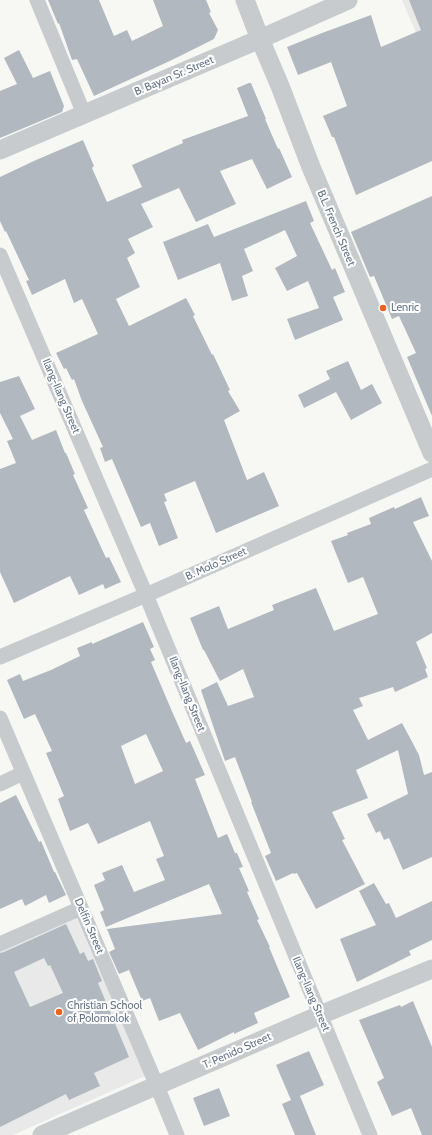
<!DOCTYPE html>
<html>
<head>
<meta charset="utf-8">
<style>
	body { margin:0 }
	canvas { display:block; background:#f7f8f4 }
</style>
</head>
<body>
<canvas width="432" height="1135"></canvas>
<script>
const c = document.querySelector('canvas').getContext('2d');
c.lineJoin = 'round';
function fillPath(path, color) { c.fillStyle = color; c.fill(path, 'evenodd'); }
const toPath = rows => new Path2D(rows.map(r => 'M' + r).join(''));
function strokePath(path, color, width, dash) { c.strokeStyle = color; c.lineWidth = width; c.lineCap = dash ? 'butt' : 'round'; c.setLineDash(dash || []); c.stroke(path); }
function label(font, color, halo, rows, align = 'center') {
  c.font = font + ' Cabin,sans-serif'; c.lineWidth = 4; c.setLineDash([]); c.textBaseline = 'middle'; c.strokeStyle = halo; c.fillStyle = color; for (const [text, x, y, turn = 0] of rows) {
    c.save(); c.translate(x, y); c.rotate((+turn || 0) * Math.PI / 180); c.textAlign = isNaN(turn) ? turn : align; if (halo) c.strokeText(text, 0, 0); c.fillText(text, 0, 0); c.restore();
  }
}
fillPath(toPath([
	[402,0,432,0,432,71],
	[75,914,145,1076,13,1135,0,1135,0,949]
]), '#e8e9e8');
fillPath(toPath([
	[48,0,99,0,114,36,127,30,132,41,163,26,153,0,206,0,211,12,209,13,218,30,214,39,174,59,94,96,77,59,72,60,59,23,58,24],
	[409,0,432,0,432,161,356,195,334,137,332,137,323,116,347,106,331,62,298,75,287,47,322,33,371,15,381,47,421,30],
	[19,50,33,78,50,71,64,106,62,112,0,138,0,91,17,84,4,58],
	[249,83,251,83,266,119,265,119,278,149,279,148,292,177,267,189,252,159,220,171,236,204,196,222,179,188,141,204,153,227,128,239,135,253,127,258,140,287,116,299,129,326,186,298,195,315,193,316,212,355,213,354,230,390,228,391,240,411,224,420,247,480,264,472,279,506,216,533,195,481,164,494,167,501,164,502,178,538,159,546,150,523,141,527,112,459,105,462,100,448,103,447,82,401,74,379,72,380,66,368,64,369,56,353,98,334,82,299,74,303,65,279,32,295,26,281,29,280,6,231,5,232,0,221,0,177,36,160,83,140,94,166,92,168,107,202,142,187,132,165,183,143,182,140,248,116,237,88],
	[432,196,432,416,407,357,416,353,399,316,392,319,374,276,370,277,351,232],
	[306,201,314,221,310,223,332,270,335,268,345,292,333,297,343,320,295,340,287,319,319,308,308,281,287,291,275,268,297,256,285,230,244,249,253,271,242,276,248,296,232,301,220,263,178,280,163,242,208,224,214,237],
	[348,361,361,390,372,384,382,403,351,420,336,392,304,408,298,395,330,379,326,371],
	[19,376,35,409,20,416,32,440,56,430,65,453,66,453,75,474,73,475,88,508,84,510,106,558,109,557,121,582,105,589,103,584,79,595,70,576,14,603,0,572,0,469,16,463,7,441,13,439,0,413,0,382],
	[421,497,429,516,413,522,432,561,432,633,416,642,427,668,425,669,428,677,395,692,393,687,359,698,363,706,353,710,368,740,402,723,419,755,424,775,432,772,432,857,403,870,389,838,384,840,380,831,376,833,367,814,408,794,398,750,356,770,368,798,332,812,345,839,342,840,365,884,316,909,297,873,294,874,293,873,276,881,265,856,271,853,251,802,252,802,235,757,225,761,201,690,217,682,228,706,254,697,243,669,220,681,204,650,203,650,190,618,219,606,228,629,274,610,272,605,316,588,334,631,378,614,363,577,348,583,331,541,348,535,347,533,371,524,369,518,394,507,395,509],
	[143,622,154,647,150,649,155,660,151,662,171,709,186,743,190,741,205,775,195,779,218,838,227,834,235,853,237,853,243,867,239,868,249,891,247,892,259,919,257,920,270,947,269,947,290,997,254,1013,258,1023,234,1034,234,1032,198,1050,180,1013,159,1021,150,998,142,1001,129,970,119,974,109,952,115,949,107,929,222,914,209,884,106,927,100,912,104,910,94,885,105,880,102,873,122,865,134,892,165,880,156,859,164,856,150,821,98,844,88,823,70,831,58,799,64,796,46,753,52,751,35,714,24,719,7,680,20,674,23,681,51,670,80,656,77,648,92,642,92,644],
	[146,734,163,771,135,784,121,746],
	[16,795,39,842,41,841,54,872,55,872,66,895,49,903,46,895,25,906,22,899,0,909,0,803],
	[374,883,386,904,389,903,396,918,432,901,432,940,409,951,411,955,357,982,340,939,376,925,359,891],
	[66,924,80,954,84,952,88,961,93,959,102,981,98,983,129,1057,94,1073,100,1086,69,1100,66,1094,0,1127,0,953,4,952],
	[44,958,48,966,50,965,63,993,30,1007,14,972],
	[413,1001,432,1047,432,1135,422,1135,411,1108,392,1116,377,1082,384,1078,359,1020,400,1005,401,1007],
	[309,1051,324,1085,291,1100,276,1065],
	[219,1088,230,1116,204,1126,193,1098],
	[300,1096,316,1135,295,1135,282,1104]
]), '#b2b8bf');
strokePath(toPath([
	[37,0,84,114],
	[0,255,146,595,370,1135],
	[0,657,146,595,432,469],
	[0,718,157,1086,177,1135],
	[0,784,23,773],
	[0,944,81,908]
]), '#c7cbce', 15);
strokePath(toPath([
	[245,0,260,39,280,86,311,167,432,453],
	[0,150,260,39,348,0],
	[42,1135,320,1015,432,969]
]), '#c7cbce', 19);
for (const [x, y, r, color] of [
	[383,308,4,"#ea6222"],
	[59,1012,4,"#ea6222"]
]) { const dot = new Path2D(); dot.arc(x, y, r, 0, 2 * Math.PI); c.fillStyle = color; c.fill(dot); strokePath(dot, '#fff', 1.5); }
label('11px', '#657587', '#fff', [
	["B. Bayan Sr. Street",174,76,-23],
	["B.L. French Street",336,228,67],
	["Ilang-Ilang Street",61,396,67],
	["B. Molo Street",216,564,-24],
	["Ilang-Ilang Street",187,694,68],
	["Delfin Street",89,926,67],
	["Ilang-Ilang Street",311,994,67],
	["T. Penido Street",237,1051,-24]
]);
label('11px', '#657587', '#fff', [
	["Lenric",391,308],
	["Christian School",67,1006],
	["of Polomolok",67,1019]
], 'left');
</script>
</body>
</html>
